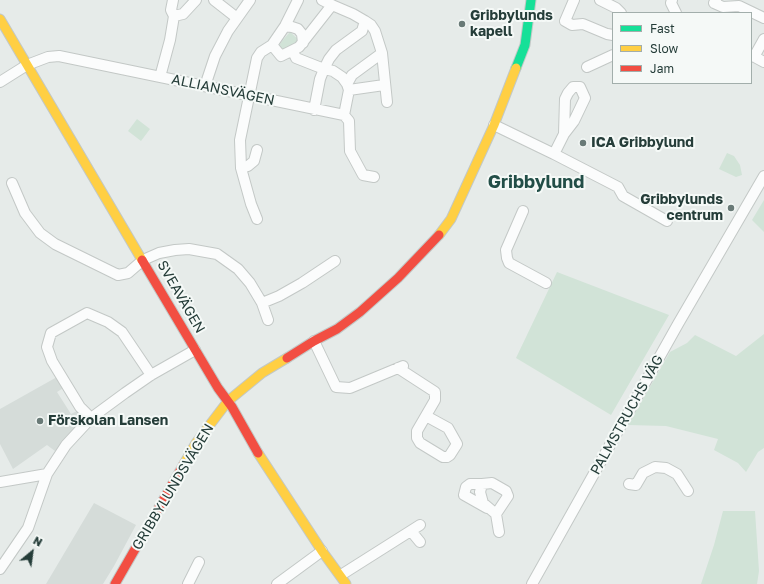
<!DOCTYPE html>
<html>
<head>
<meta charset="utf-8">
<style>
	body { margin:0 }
	#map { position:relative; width:764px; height:584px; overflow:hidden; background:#e6ebe9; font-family:"Golos Text",sans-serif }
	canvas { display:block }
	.legend { position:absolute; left:612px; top:12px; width:140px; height:72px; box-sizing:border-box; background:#f5f9f7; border:1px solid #a2aeab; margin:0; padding:5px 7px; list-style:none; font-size:12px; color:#253d39 }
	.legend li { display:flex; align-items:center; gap:8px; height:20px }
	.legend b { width:20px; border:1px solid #a2aeab }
	.north { position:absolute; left:12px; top:532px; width:40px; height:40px; -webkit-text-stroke:3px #f5f9f7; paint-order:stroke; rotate:29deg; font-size:11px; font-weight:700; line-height:16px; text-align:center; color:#253d39 }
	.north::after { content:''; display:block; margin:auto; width:14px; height:18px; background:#253d39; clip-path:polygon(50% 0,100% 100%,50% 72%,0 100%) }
</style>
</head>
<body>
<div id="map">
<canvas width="764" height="584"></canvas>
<ul class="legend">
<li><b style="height:5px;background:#16e098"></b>Fast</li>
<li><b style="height:5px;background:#ffcf43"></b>Slow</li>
<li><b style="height:5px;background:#f24e42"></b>Jam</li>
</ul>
<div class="north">N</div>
</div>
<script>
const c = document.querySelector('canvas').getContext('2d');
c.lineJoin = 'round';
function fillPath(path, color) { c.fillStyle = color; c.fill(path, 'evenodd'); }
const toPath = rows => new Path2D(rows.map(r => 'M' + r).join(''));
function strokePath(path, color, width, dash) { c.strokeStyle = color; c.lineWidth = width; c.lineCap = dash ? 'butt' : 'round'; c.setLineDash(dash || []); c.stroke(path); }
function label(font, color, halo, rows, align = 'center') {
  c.font = font + ' "Golos Text",sans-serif'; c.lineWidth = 4; c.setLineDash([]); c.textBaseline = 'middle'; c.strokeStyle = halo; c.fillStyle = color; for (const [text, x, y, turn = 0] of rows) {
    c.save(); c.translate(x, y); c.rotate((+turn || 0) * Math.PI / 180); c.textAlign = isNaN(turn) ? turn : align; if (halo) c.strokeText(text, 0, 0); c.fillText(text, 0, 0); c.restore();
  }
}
fillPath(toPath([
	[57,377,65,387,57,392,71,414,77,411,80,415,80,423,55,451,47,445,13,469,0,444,0,409],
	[94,503,136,525,114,566,103,584,46,584]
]), '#d5dcd9');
fillPath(toPath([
	[290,32,299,40,282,54,277,49,282,41],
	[137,119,150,129,141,141,128,131],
	[727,153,734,156,740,165,742,175,736,177,719,169],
	[764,200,764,232,752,220],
	[557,272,669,315,611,415,516,358],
	[764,334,764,448,758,452,746,472,738,463,714,450,718,439,666,426,628,425,670,352,687,343,695,335,736,356],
	[723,511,755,511,759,571,757,584,701,584,714,545]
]), '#d1e3d7');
const street = toPath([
	[173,0,171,10,174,16],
	[214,0,237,18],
	[574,0,565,21,572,25,583,24,607,34,613,35],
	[600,0,616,8,621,13],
	[672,0,671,3,676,13],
	[716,0,714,3,723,7,739,6,764,18],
	[332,5,353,14,365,21,362,31,336,50,329,59,324,69,333,71,342,77,347,84,352,75,382,53],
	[365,21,371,25,375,31,382,53,387,102],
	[285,26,292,27,298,29,302,34,303,43],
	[272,45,281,56,299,47,332,5,322,0],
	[293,51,296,58,324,69,320,79,314,110],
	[751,55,764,62],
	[754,57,764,39],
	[587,67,613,55],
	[160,77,170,40,174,16,183,14,196,0],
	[0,82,27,65,48,57,59,56,344,115,349,121,350,151,363,175,374,177],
	[205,86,215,56,228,31,250,0],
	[349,90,384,85],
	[344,115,349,90,347,84],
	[494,125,554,154,618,187,623,196,667,221],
	[554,154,564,134,565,99,568,93,573,87,580,87,585,98,574,121,564,134],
	[241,168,248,166,254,161,257,150],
	[12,183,25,213,40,233,55,244,118,275,128,273,143,260,159,253,175,250,189,249,217,254,238,269,250,283,262,303,279,296,302,283,335,261],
	[523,211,506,250,507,258,509,263,546,283],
	[257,219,251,204,241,168,240,140,257,58,261,52,272,45,285,26,298,0],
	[262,303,268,320],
	[314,341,336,387,350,388,403,366],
	[398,368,435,392,435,400,417,431,417,438,420,443,443,457,447,457,450,455,457,444,448,428,426,416],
	[91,418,80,407,52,361,47,347,51,333,87,313,108,322,122,332,151,375],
	[0,482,47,474],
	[482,484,470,484,466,487,464,495,487,508],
	[629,484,636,485,643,473,655,467,666,468,677,474,688,491],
	[496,514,483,503,480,492,482,484,492,483,506,491,508,496,496,514,499,532],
	[411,531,420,542],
	[0,569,28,528,47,474,66,445,91,418,125,393,151,375,195,350],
	[341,575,420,525],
	[188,584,199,562],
	[277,584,322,551],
	[532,584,678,324,764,176]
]);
const fast = toPath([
	[516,68,525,45,531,0]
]);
const slow = toPath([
	[0,19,142,260],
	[439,235,451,219,494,125,516,68],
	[258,453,322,551,346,584],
	[184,464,196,443,228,401,262,373,287,358]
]);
const jam = toPath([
	[142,260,218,388,232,407,258,453],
	[287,358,314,341,337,329,360,312,398,278,439,235],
	[115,584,184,464]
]);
strokePath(street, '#c3c8c6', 12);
strokePath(fast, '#c2c8c6', 11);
strokePath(slow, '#c2c8c6', 11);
strokePath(jam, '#c2c8c6', 11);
strokePath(street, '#fbfcfc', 10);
strokePath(fast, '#16e098', 9);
strokePath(slow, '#ffcf43', 9);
strokePath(jam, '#f24e42', 9);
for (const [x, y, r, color] of [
	[462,24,4,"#697a77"],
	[583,143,4,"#697a77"],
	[731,208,4,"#697a77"],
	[40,421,4,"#697a77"]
]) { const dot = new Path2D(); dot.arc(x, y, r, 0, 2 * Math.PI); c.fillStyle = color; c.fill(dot); strokePath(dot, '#f5f9f7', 1.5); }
label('bold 14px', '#253d39', '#f5f9f7', [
	["Gribbylunds",470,16],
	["kapell",470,32],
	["ICA Gribbylund",591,143],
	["Gribbylunds",723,200,"right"],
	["centrum",723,216,"right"],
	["Förskolan Lansen",48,421]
], 'left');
label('14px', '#253d39', '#f5f9f7', [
	["ALLIANSVÄGEN",223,90,12],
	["SVEAVÄGEN",181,297,60],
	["PALMSTRUCHS VÄG",627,415,-61],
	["GRIBBYLUNDSVÄGEN",173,487,-59]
]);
label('bold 18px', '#224e47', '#f5f9f7', [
	["Gribbylund",536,182]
]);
</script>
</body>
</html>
